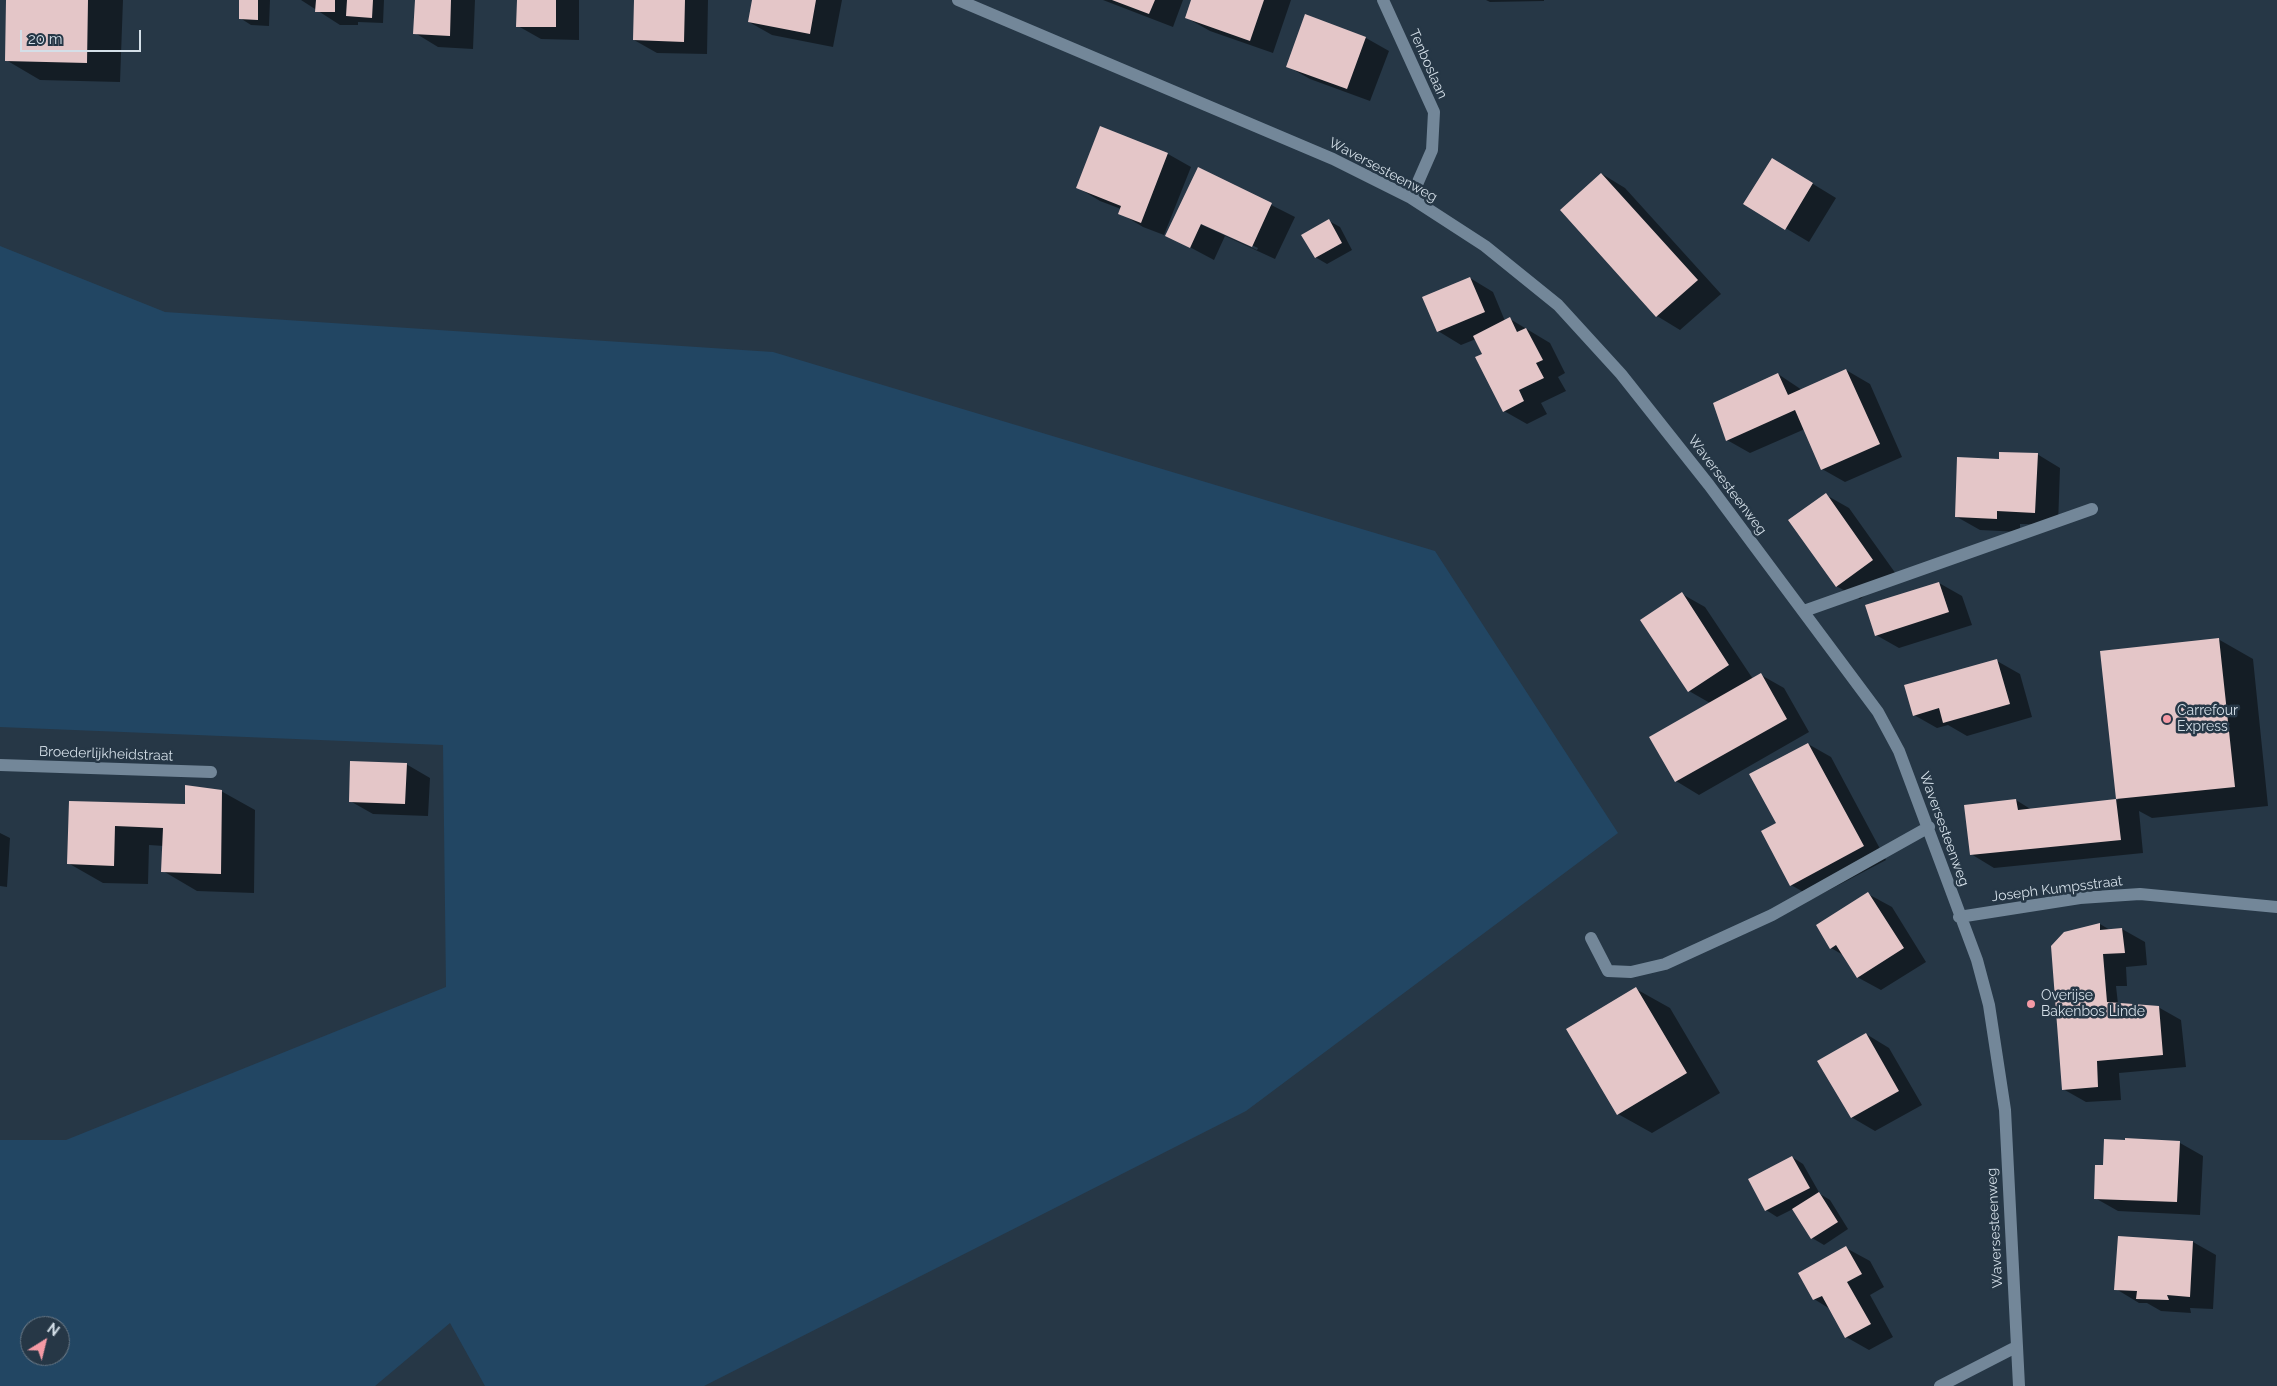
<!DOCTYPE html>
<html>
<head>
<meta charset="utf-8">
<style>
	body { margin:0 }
	#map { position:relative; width:2277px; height:1386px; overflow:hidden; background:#263746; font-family:Raleway,sans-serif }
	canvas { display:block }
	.north { position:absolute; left:20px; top:1316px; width:50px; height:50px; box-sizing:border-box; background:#263746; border:1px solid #6c7a87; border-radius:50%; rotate:36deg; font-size:14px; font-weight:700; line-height:20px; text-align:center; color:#d4dfe8 }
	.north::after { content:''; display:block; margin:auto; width:18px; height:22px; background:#f49aa5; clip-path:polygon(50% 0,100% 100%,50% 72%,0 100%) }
	.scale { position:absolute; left:20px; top:30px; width:121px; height:22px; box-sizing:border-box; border:2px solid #d4dfe8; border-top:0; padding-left:6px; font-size:15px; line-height:18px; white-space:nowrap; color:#d4dfe8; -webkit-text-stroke:4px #263746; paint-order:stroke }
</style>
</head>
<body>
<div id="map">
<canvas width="2277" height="1386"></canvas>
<div class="north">N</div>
<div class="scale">20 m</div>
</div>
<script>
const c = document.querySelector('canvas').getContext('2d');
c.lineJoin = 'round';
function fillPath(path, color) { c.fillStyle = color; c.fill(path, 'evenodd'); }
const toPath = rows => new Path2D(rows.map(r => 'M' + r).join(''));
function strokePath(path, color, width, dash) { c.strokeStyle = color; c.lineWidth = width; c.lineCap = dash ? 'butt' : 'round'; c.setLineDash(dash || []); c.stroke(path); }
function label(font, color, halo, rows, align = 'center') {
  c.font = font + ' Raleway,sans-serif'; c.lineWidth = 5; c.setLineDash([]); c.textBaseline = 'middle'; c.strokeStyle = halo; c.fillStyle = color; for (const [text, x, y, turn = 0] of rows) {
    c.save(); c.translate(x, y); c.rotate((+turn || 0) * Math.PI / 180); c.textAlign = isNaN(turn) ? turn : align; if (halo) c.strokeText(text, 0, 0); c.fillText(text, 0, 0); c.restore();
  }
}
fillPath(toPath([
	[0,246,165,312,773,352,1435,551,1618,833,1246,1111,704,1386,485,1386,450,1323,375,1386,0,1386,0,1140,66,1140,446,987,443,745,0,727],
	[30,1326,60,1326,60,1356,30,1356]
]), '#224663');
fillPath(toPath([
	[8,0,123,0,120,82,40,80,6,60],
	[241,0,270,0,269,26,251,25,240,18],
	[301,0,384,0,383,23,358,22,358,25,340,25],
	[416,0,475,0,473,49,438,47,415,33],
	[518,0,579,0,579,40,541,39,518,26],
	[635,0,708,0,707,54,657,53,634,40],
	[753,0,842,0,833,47,772,35,749,22],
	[1103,0,1183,0,1173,27],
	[1192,0,1291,0,1273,53,1210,31,1187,18],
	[1486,0,1544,0,1544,1,1490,2],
	[1366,38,1389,51,1370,101,1310,79,1287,66],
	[1100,127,1168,154,1191,167,1164,235,1143,227,1120,213,1121,209,1100,201,1077,187],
	[1198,168,1295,217,1275,259,1225,236,1214,260,1167,235],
	[1200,222,1258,248,1257,250,1200,224],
	[1795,173,1836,198,1809,242,1745,204],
	[1602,174,1625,188,1721,294,1680,330,1657,316,1561,210],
	[1329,221,1340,227,1352,250,1327,264,1315,257],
	[1470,278,1493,292,1505,321,1510,319,1550,343,1565,373,1558,377,1566,391,1541,403,1547,414,1527,424,1504,411,1476,339,1461,345,1438,331],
	[1846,370,1870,384,1902,457,1845,482,1822,469,1805,429,1750,453,1727,440,1778,374,1802,390],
	[2037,454,2060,468,2058,525,2020,524,2020,532,1980,530,1957,517,2000,460],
	[1826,495,1849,508,1896,574,1860,599,1836,586],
	[1939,583,1962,596,1972,625,1899,648,1876,635],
	[1682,594,1705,607,1753,679,1761,675,1784,688,1809,732,1699,795,1676,781,1710,703,1689,691],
	[2218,639,2253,659,2268,806,2152,818,2139,811,2143,853,1994,868,1971,854,2016,800,2032,810,2118,800,2101,652],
	[1997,661,2020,674,2032,717,1967,736,1948,725,1937,728,1914,715],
	[1808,744,1831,757,1886,860,1814,898,1791,885],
	[406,764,430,778,428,816,373,814,350,801],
	[221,791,255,810,254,893,197,891,163,871,164,846,149,845,148,884,103,883,68,863,70,802,186,806],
	[0,833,10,838,7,887,0,886],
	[1868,894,1892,907,1926,962,1881,990,1857,977,1843,955,1831,948],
	[2100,924,2110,930,2122,929,2145,942,2147,965,2126,967,2127,986,2116,986,2118,1004,2158,1007,2181,1020,2186,1067,2119,1073,2121,1100,2086,1102,2063,1089],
	[1636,989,1670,1008,1720,1093,1652,1133,1618,1114],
	[1866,1034,1889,1048,1922,1105,1875,1131,1851,1117],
	[2126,1139,2180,1143,2203,1156,2200,1215,2118,1211,2095,1198,2104,1166],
	[1792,1157,1803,1164,1820,1194,1830,1200,1848,1229,1824,1245,1812,1238,1793,1209,1777,1217,1766,1210],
	[2193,1242,2216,1255,2213,1309,2190,1308,2191,1313,2161,1311,2147,1303,2139,1303,2116,1289],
	[1846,1248,1870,1261,1884,1287,1870,1295,1893,1337,1869,1350,1846,1337,1830,1309,1814,1299]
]), '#0007');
fillPath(toPath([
	[6,0,88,0,87,63,5,61],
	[239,0,258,0,258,20,239,19],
	[316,0,335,0,335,12,315,12],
	[347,0,373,0,372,18,346,16],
	[415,0,451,0,450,36,413,34],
	[517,0,556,0,556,27,516,27],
	[634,0,685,0,684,42,633,40],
	[752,0,816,0,810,34,748,22],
	[1112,0,1155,0,1149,14],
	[1191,0,1264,0,1250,41,1185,18],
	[1305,14,1366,37,1347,89,1286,67],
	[1100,126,1168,153,1141,223,1118,214,1121,206,1076,188],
	[1772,158,1813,183,1785,230,1743,204],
	[1198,167,1272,203,1252,247,1201,224,1190,248,1165,236],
	[1601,173,1698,280,1656,317,1560,210],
	[1329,219,1342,243,1315,258,1301,235],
	[1470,277,1485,312,1437,332,1422,297],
	[1510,317,1517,332,1526,328,1543,360,1536,363,1544,378,1519,390,1524,401,1503,412,1475,357,1482,354,1473,336],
	[1846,369,1880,444,1821,470,1795,410,1726,441,1713,403,1778,373,1788,395],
	[1999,452,2038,453,2035,513,1997,511,1997,519,1955,517,1957,457,1999,459],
	[1826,493,1873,560,1836,587,1788,520],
	[1939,582,1949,612,1875,636,1865,605],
	[1682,592,1729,665,1688,692,1640,620],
	[2219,638,2235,787,2116,799,2100,651],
	[1997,659,2010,704,1943,723,1939,708,1913,716,1904,685],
	[1761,673,1787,719,1675,782,1649,737],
	[1808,743,1864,846,1790,886,1761,831,1776,823,1749,774],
	[350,761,407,763,405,804,349,802],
	[185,785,222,790,221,874,161,872,163,828,115,826,114,866,67,864,69,801,185,804],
	[2016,799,2018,810,2116,799,2121,840,1970,855,1964,805],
	[1868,892,1904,948,1857,978,1836,945,1830,949,1816,925],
	[2100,923,2100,930,2122,928,2125,953,2103,954,2107,1002,2159,1006,2163,1055,2097,1061,2098,1087,2062,1090,2051,946,2064,932],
	[1636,987,1687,1073,1617,1115,1566,1029],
	[1866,1033,1899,1091,1851,1118,1817,1061],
	[2125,1138,2180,1141,2177,1202,2094,1199,2095,1165,2103,1165,2104,1139,2125,1140],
	[1792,1156,1810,1188,1765,1211,1748,1179],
	[1819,1192,1838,1222,1811,1239,1792,1209],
	[2118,1236,2193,1241,2190,1297,2167,1295,2169,1300,2136,1299,2137,1291,2114,1290],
	[1846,1246,1862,1274,1847,1282,1871,1324,1845,1338,1822,1296,1813,1300,1798,1273]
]), '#e4c6c8');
strokePath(toPath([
	[958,0,1333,159,1411,198,1485,246,1558,305,1621,374,1709,485,1878,712,1899,751,1977,960,1989,1005,2005,1110,2019,1386],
	[1383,0,1434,112,1432,150,1411,198],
	[1804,611,2092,509],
	[0,765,211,772],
	[1959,917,2080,898,2140,894,2277,907],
	[1591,938,1608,971,1631,972,1665,964,1772,915,1929,827],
	[1940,1386,2016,1347]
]), '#738799', 12);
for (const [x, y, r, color] of [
	[2167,719,5,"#f49aa5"],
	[2031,1004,5,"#f49aa5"]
]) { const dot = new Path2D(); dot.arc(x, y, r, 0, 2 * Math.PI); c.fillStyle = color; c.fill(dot); strokePath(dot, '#263746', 2); }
label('14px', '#d4dfe8', '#263746', [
	["Tenboslaan",1428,64,66],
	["Waversesteenweg",1383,170,28],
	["Waversesteenweg",1727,485,53],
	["Broederlijkheidstraat",106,754,2],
	["Waversesteenweg",1944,829,70],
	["Joseph Kumpsstraat",2057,889,-7],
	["Waversesteenweg",1995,1228,-93]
]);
label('14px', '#d4dfe8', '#263746', [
	["Carrefour",2177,711],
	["Express",2177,727],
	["Overijse",2041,996],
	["Bakenbos Linde",2041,1012]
], 'left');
</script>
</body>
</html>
